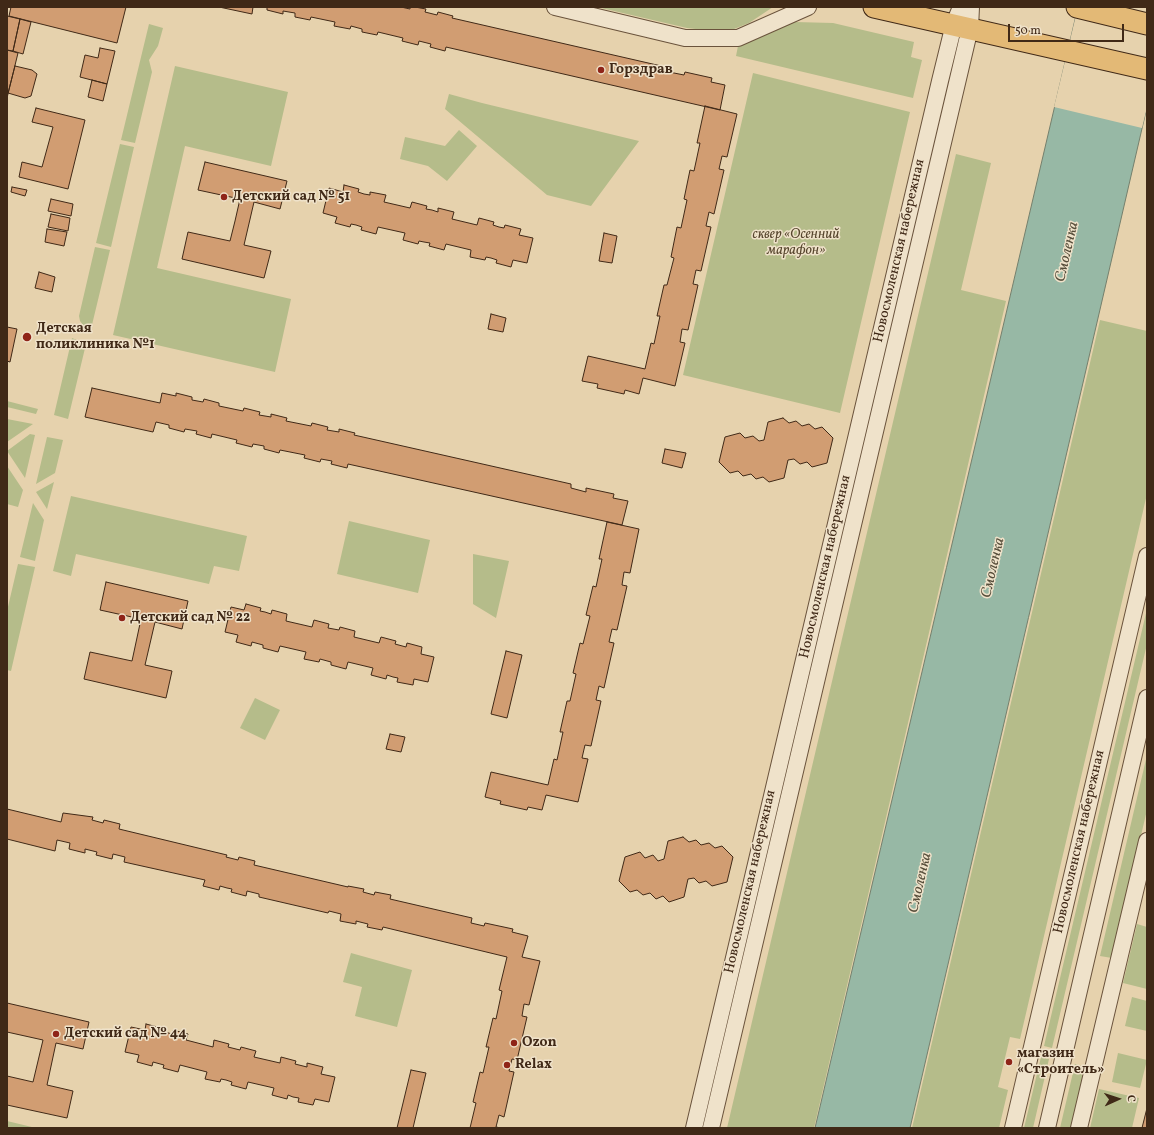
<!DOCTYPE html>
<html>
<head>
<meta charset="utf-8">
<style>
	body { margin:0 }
	#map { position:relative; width:1154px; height:1135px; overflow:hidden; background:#e6d2ad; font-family:Vollkorn,serif }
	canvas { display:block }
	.frame { position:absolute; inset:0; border:8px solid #402917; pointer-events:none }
	.north { position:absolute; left:1098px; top:1079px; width:40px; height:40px; -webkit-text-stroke:3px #efe2ca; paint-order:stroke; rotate:87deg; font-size:11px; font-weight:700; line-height:16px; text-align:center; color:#402917 }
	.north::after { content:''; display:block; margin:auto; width:14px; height:18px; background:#402917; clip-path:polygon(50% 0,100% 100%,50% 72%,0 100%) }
	.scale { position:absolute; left:1008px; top:24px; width:116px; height:18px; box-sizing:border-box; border:2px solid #402917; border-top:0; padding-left:5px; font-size:12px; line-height:14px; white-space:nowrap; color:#402917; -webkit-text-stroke:3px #efe2ca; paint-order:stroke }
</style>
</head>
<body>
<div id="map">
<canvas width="1154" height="1135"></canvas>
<div class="frame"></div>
<div class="north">С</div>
<div class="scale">50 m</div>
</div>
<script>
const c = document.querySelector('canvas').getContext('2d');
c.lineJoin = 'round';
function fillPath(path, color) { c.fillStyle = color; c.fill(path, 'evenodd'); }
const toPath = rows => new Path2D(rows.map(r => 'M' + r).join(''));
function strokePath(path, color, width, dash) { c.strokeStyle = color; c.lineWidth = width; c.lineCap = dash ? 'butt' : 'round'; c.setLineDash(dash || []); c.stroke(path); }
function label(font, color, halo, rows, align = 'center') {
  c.font = font + ' Vollkorn,serif'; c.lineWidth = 3; c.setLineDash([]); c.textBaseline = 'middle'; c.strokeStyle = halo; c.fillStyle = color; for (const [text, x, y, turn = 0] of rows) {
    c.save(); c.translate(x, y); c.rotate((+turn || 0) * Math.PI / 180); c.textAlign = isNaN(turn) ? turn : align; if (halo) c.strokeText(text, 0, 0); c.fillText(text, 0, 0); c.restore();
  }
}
fillPath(toPath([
	[597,7,773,7,749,23,734,29,712,31,687,28],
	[795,22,833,23,914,42,911,57,922,60,913,98,736,56,738,46,784,25],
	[149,24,163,28,158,46,149,60,152,72,135,143,121,140],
	[175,66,288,92,271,166,185,146,157,268,291,299,275,372,113,335],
	[753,73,910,112,840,413,683,375],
	[449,94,482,103,639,141,591,206,547,195,445,109],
	[459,130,477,146,447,181,428,166,400,159,405,137,445,146],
	[120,144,134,147,111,247,96,243],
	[956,154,991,163,961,290,1006,301,814,1128,727,1128],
	[95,247,110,250,91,329,83,325,80,321,79,316],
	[1100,320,1147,331,1147,494,1020,1039,1010,1037,998,1087,1008,1090,999,1128,912,1128],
	[72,338,86,344,68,419,54,415],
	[7,401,38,409,36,414,7,407],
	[7,419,33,424,7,442],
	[30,434,35,435,25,478,7,451],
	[47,437,63,440,55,473,36,484],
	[7,466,23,490,18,507,7,504],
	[54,482,47,509,36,492],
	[71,496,247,536,239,571,214,566,209,584,76,554,71,576,53,571],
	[33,503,44,520,35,561,20,557],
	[349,521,430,540,418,593,337,574],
	[473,554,509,561,496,618,473,604],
	[18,564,35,567,11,671,7,670,7,611],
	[1147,609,1147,644,1052,1048,1044,1046],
	[255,698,280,710,265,740,240,728],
	[1147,755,1147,810,1112,958,1100,956],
	[1137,924,1147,927,1147,989,1123,983],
	[351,953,412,970,397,1027,355,1016,362,987,343,982],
	[1132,997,1147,1001,1147,1031,1125,1026],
	[1118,1053,1147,1060,1140,1088,1112,1082],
	[1041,1057,1049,1059,1033,1128,1024,1128],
	[1075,1064,1086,1067,1072,1128,1060,1128],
	[1099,1089,1139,1098,1132,1128,1090,1128],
	[7,1121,36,1128,7,1128]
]), '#b5bc8a');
const water = toPath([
	[1078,7,1147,7,1147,107,910,1128,815,1128,1078,7]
]);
fillPath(water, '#97b8a5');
strokePath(water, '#747f6c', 1);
fillPath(toPath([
	[1078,7,1147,7,1147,107,1142,128,1054,107]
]), '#e6d2ad');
const building = toPath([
	[11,7,126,7,117,43,9,16,11,7],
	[219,7,253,7,252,14,219,7],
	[267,7,401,7,410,9,410,7,415,7,426,9,425,12,437,15,438,12,453,16,452,18,670,68,669,72,684,75,685,72,712,78,711,82,725,85,720,110,446,47,445,51,430,47,431,44,419,41,418,45,402,41,403,38,378,32,377,35,362,32,362,29,351,26,350,29,334,26,335,22,311,17,310,20,295,17,295,13,283,11,283,14,267,10,267,7],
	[7,16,20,19,13,51,7,50,7,16],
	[20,19,31,22,23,54,13,51,20,19],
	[100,48,115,51,107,84,80,77,85,55,98,58,100,48],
	[7,50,18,53,7,98,7,50],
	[15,66,32,70,37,74,31,96,25,98,8,93,15,66],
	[92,80,107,84,103,101,88,97,92,80],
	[705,106,737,114,727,157,722,156,719,169,724,170,714,214,709,212,706,226,711,227,701,271,696,270,693,284,698,285,688,330,682,329,680,342,685,343,675,386,643,378,639,394,625,390,624,394,597,388,598,384,582,381,588,356,645,369,651,343,654,344,660,316,657,316,664,285,667,285,674,258,671,257,677,227,681,228,687,200,684,199,690,170,694,171,700,143,697,143,705,106],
	[36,108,85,120,68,189,19,177,22,162,42,167,53,127,32,122,36,108],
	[205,162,287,181,280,209,254,202,244,245,271,251,264,278,182,259,188,232,230,241,235,221,240,199,198,190,205,162],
	[344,185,359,189,358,192,364,194,370,195,370,192,386,195,384,202,410,208,412,202,427,206,426,209,432,210,438,212,438,208,454,212,452,219,477,225,479,218,494,222,493,225,499,227,504,228,505,225,521,229,519,235,533,238,527,263,513,260,511,267,496,263,497,260,491,258,486,257,485,260,470,257,471,250,446,244,444,250,429,246,430,243,424,242,419,241,418,244,403,240,405,233,378,227,376,234,361,230,362,227,356,225,351,224,350,227,335,223,337,217,323,213,329,188,343,192,344,185],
	[12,187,27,190,25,196,11,192,12,187],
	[51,199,73,204,71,216,48,211,51,199],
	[51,214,70,218,68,231,48,227,51,214],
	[47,229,67,232,64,246,45,242,47,229],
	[604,233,617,236,612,263,599,261,604,233],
	[39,272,55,277,52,292,35,288,39,272],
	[491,314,506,318,503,332,488,329,491,314],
	[7,327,17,329,10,362,7,361,7,327],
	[92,388,160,403,162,393,176,396,176,393,192,397,192,400,203,402,204,399,219,403,219,406,243,411,244,408,260,412,259,415,271,417,271,414,287,418,286,421,311,426,312,423,328,427,327,430,339,432,339,429,355,433,354,435,571,484,571,488,586,492,586,488,614,494,613,498,628,501,622,525,348,464,347,468,331,464,332,461,321,459,320,462,304,458,305,455,280,450,279,453,264,449,264,446,253,444,252,447,236,443,237,440,212,434,211,438,196,434,197,431,185,429,184,432,169,428,169,425,156,422,153,432,85,417,92,388],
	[783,418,789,423,796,421,802,426,809,424,815,429,822,427,833,438,827,463,812,467,807,462,800,464,794,459,788,460,784,478,769,482,763,477,756,479,751,474,743,476,738,471,730,473,719,462,725,437,740,433,745,438,753,436,759,441,764,440,768,422,783,418],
	[665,449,686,453,682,468,662,463,665,449],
	[607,522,639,529,630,573,624,572,622,585,627,586,617,630,612,629,609,642,614,643,604,688,599,686,596,700,601,701,591,746,585,745,582,758,588,759,578,802,546,795,542,810,528,807,527,810,500,804,501,801,485,797,491,772,548,785,554,759,557,760,563,732,560,732,567,701,570,701,576,674,573,673,580,643,583,644,590,616,586,615,593,586,596,587,602,559,599,559,607,522],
	[106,582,188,601,182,629,155,622,145,665,172,671,166,698,84,679,90,652,132,661,141,619,100,610,106,582],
	[246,604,261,608,260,611,265,612,271,614,272,610,287,614,286,621,312,627,314,620,329,624,328,628,339,630,340,627,355,631,354,637,379,643,381,637,396,641,395,644,406,647,407,643,422,647,421,654,434,657,428,682,414,679,413,685,397,682,398,678,393,677,387,675,386,679,371,675,373,668,348,662,346,669,331,665,331,662,320,659,319,662,304,659,306,652,280,646,278,652,263,648,263,645,252,642,251,646,236,642,238,635,225,632,231,607,244,610,246,604],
	[506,651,522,655,507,718,491,714,506,651],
	[390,734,405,737,401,752,386,749,390,734],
	[7,809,61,822,63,813,93,817,92,820,103,823,104,820,120,824,119,829,227,855,226,857,238,860,239,857,255,861,254,865,348,887,348,886,364,889,363,892,374,895,375,892,391,895,390,899,472,918,471,923,484,926,485,923,513,929,512,932,528,936,522,957,540,961,529,1005,524,1004,522,1016,527,1017,517,1060,512,1059,509,1071,514,1072,504,1117,499,1115,496,1127,501,1128,467,1128,470,1128,476,1103,473,1102,480,1072,483,1073,489,1047,486,1047,493,1018,496,1019,502,991,499,990,507,957,383,927,382,930,367,927,368,924,356,921,356,924,340,921,341,914,329,911,328,913,259,897,259,894,247,891,246,896,231,892,232,889,227,888,220,886,219,890,203,886,205,880,124,862,125,857,113,854,112,859,96,855,97,852,85,849,85,853,69,849,70,843,57,840,55,851,7,839,7,809],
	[683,837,689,842,696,840,701,845,709,843,715,848,722,846,733,857,727,882,712,886,706,881,699,883,694,878,688,879,684,897,669,902,663,896,656,899,650,893,643,895,637,890,630,892,619,881,625,857,640,852,645,858,653,855,658,861,664,859,668,841,683,837],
	[7,1003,89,1022,83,1049,56,1043,47,1085,73,1091,67,1118,7,1105,7,1076,33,1082,43,1040,7,1032,7,1003],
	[146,1024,161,1028,160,1031,165,1032,172,1034,173,1030,188,1034,186,1040,213,1047,214,1040,229,1044,228,1047,240,1050,241,1047,256,1051,254,1057,280,1063,281,1057,296,1061,295,1064,307,1067,307,1063,323,1067,321,1074,335,1077,329,1102,315,1099,313,1105,298,1102,299,1098,293,1097,288,1095,287,1099,272,1095,274,1088,248,1082,246,1089,231,1085,232,1082,226,1080,221,1079,220,1082,205,1079,207,1072,180,1065,178,1072,163,1068,164,1065,153,1062,152,1066,137,1062,139,1055,125,1052,131,1027,145,1030,146,1024],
	[411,1070,426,1073,413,1128,397,1128,411,1070],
	[1147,1108,1147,1128,1142,1128,1147,1108]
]);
fillPath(building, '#d19d72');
strokePath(building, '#402917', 1);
const minor = toPath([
	[555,7,685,38,738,38,808,7],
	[694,1128,940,81,954,24,961,7],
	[711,1128,970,28,971,7],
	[1013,1128,1147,556],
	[1047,1128,1147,698],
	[1079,1128,1147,841]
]);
const major = toPath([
	[874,7,1147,69],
	[1077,7,1147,24]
]);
strokePath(minor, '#6a533c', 18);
strokePath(major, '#402917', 23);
strokePath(minor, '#efe2ca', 16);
strokePath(major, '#e3b976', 21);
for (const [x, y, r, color] of [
	[601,70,4,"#8f2418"],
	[224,197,4,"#8f2418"],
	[27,337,5,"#8f2418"],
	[122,618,4,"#8f2418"],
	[56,1034,4,"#8f2418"],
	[514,1043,4,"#8f2418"],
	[1009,1062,4,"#8f2418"],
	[507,1065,4,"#8f2418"]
]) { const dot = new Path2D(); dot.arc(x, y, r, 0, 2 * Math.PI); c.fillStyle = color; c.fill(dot); strokePath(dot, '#efe2ca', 1.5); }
label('bold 14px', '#402917', '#efe2ca', [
	["Горздрав",609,70],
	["Детский сад № 51",232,197],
	["Детская",36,329],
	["поликлиника №1",36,345],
	["Детский сад № 22",130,618],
	["Детский сад № 44",64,1034],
	["Ozon",522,1043],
	["магазин",1017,1054],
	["«Строитель»",1017,1070],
	["Relax",515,1065]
], 'left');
label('italic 14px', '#57462e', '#efe2ca', [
	["сквер «Осенний",796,235],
	["марафон»",796,251]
]);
label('14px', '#402917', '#efe2ca', [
	["Новосмоленская набережная",900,251,-77],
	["Новосмоленская набережная",826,567,-77],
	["Новосмоленская набережная",1080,842,-77],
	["Новосмоленская набережная",751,882,-77]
]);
label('italic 15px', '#564d3a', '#efe2ca', [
	["Смоленка",1068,252,-77],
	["Смоленка",994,568,-77],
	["Смоленка",921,883,-77]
]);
</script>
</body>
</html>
